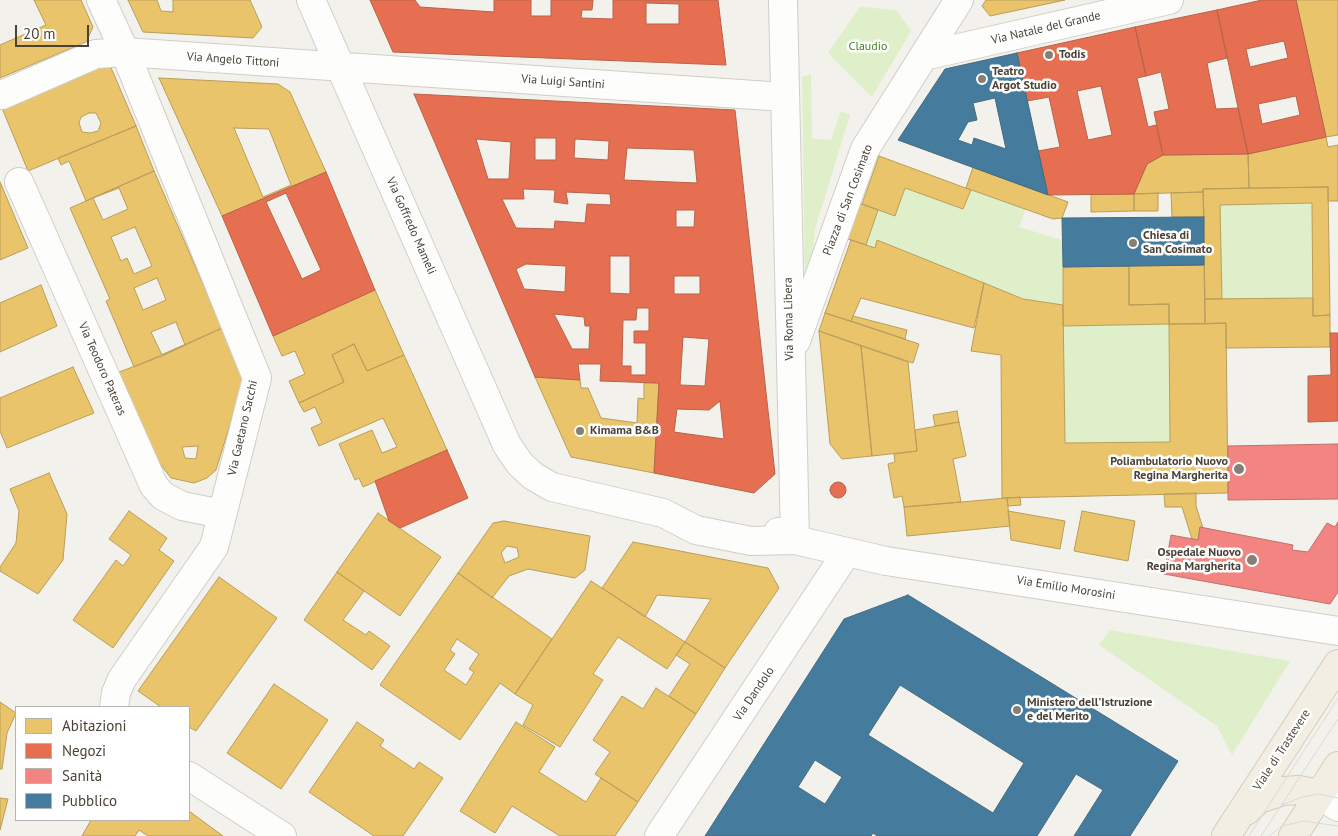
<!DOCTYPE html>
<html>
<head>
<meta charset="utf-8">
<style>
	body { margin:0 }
	#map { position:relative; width:1338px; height:836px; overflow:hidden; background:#f2f1eb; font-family:"PT Sans",sans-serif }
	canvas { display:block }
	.legend { position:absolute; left:15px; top:706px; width:175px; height:115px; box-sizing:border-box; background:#fff; border:1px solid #b7b3af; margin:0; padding:6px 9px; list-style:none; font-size:15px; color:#4a4236 }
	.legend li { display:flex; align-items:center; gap:10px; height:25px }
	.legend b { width:25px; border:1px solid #b7b3af }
	.scale { position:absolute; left:15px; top:25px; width:74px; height:22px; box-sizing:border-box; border:2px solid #4a4236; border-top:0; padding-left:6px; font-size:15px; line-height:18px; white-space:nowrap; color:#4a4236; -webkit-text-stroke:4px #fff; paint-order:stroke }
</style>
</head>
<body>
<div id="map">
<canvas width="1338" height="836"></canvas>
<ul class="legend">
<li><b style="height:14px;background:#e9c46a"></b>Abitazioni</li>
<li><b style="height:14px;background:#e76f51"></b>Negozi</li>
<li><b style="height:14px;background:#f28482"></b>Sanità</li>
<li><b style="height:14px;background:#457b9d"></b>Pubblico</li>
</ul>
<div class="scale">20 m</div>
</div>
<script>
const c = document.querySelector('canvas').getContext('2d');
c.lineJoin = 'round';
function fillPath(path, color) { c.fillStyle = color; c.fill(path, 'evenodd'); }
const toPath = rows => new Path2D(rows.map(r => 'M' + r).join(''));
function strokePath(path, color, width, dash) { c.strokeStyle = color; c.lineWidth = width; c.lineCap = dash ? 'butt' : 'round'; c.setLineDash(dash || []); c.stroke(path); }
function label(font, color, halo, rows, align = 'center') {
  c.font = font + ' "PT Sans",sans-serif'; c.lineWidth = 5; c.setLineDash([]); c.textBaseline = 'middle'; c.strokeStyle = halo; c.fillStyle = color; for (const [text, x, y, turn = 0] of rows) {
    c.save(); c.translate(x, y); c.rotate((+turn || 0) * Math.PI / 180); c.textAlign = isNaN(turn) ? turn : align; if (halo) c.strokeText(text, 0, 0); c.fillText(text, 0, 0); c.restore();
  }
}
fillPath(toPath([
	[860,7,896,10,911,31,872,97,828,53],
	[811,74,812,139,831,140,841,111,850,115,815,229,810,283,805,285,802,77],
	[905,188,963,209,971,190,1026,209,1019,227,1062,240,1063,305,1023,299,878,240,875,248,866,245,878,210,895,216],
	[1312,203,1313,298,1222,299,1220,205],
	[1169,324,1170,442,1065,443,1063,326],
	[1110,630,1290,661,1232,755,1217,726,1099,645]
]), '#dfefc9');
const homes = toPath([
	[34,0,81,0,93,27,86,42,0,78,0,45,46,25,34,0],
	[128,0,157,0,161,11,173,12,173,0,250,0,262,27,253,38,143,32,128,0],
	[986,0,1065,0,990,16,982,6,986,0],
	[1296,0,1338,0,1338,135,1326,137,1296,0],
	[109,63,136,126,28,171,2,108,109,63],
	[89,113,96,113,101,123,98,131,90,133,82,132,79,123,81,117,89,113],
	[159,78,278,84,290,92,326,172,222,216,159,78],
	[234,128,269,129,291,185,263,197,234,128],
	[136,126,154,171,86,201,69,161,61,165,58,158,136,126],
	[1326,137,1328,147,1338,145,1338,201,1328,201,1328,187,1249,188,1248,154,1326,137],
	[1248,154,1249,188,1203,189,1203,192,1134,194,1147,164,1163,155,1248,154],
	[879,156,971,190,963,209,905,188,895,216,862,204,879,156],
	[973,167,1068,202,1062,218,1053,219,966,188,973,167],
	[154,171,222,328,134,367,106,301,110,299,70,208,154,171],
	[119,188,128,209,103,220,93,198,119,188],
	[135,227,152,266,134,274,127,258,121,261,111,237,135,227],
	[157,278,166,300,143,310,134,288,157,278],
	[176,322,185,345,162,355,151,332,176,322],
	[0,182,28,248,0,260,0,182],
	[1328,187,1330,315,1313,316,1312,203,1220,205,1222,299,1205,299,1203,189,1328,187],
	[1203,192,1204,217,1172,217,1171,193,1203,192],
	[1158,193,1158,211,1134,211,1134,194,1158,193],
	[1091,194,1134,194,1134,211,1091,212,1091,194],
	[854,201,878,210,866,245,842,237,854,201],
	[851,240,875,248,877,240,984,283,974,328,861,298,851,321,825,313,851,240],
	[1204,265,1205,324,1169,324,1169,304,1129,305,1129,266,1204,265],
	[1129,266,1129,305,1169,304,1169,324,1063,326,1063,267,1129,266],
	[984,283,1023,299,1063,305,1065,443,1170,442,1169,324,1226,323,1228,493,1002,498,1001,355,971,351,984,283],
	[41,285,57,326,0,352,0,303,41,285],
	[375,290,404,355,367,371,354,344,332,355,344,382,299,403,289,381,305,374,295,351,282,356,273,336,375,290],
	[1313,298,1313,316,1330,315,1330,347,1226,348,1226,323,1205,324,1205,299,1313,298],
	[825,313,919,344,913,363,819,331,825,313],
	[853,316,907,330,905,339,851,321,853,316],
	[222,328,238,361,243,382,216,470,207,478,194,483,171,478,158,461,119,372,162,356,222,328],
	[198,446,196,459,185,458,182,447,198,446],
	[819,331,861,346,872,456,842,459,830,444,819,331],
	[354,344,367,371,404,355,447,450,363,487,359,478,355,480,339,444,372,430,382,453,397,447,383,418,319,446,311,428,322,423,315,407,304,412,299,403,344,382,332,355,354,344],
	[861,346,908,362,917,451,872,456,861,346],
	[73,367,94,413,7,448,0,431,0,398,73,367],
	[535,377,580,380,581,388,588,388,601,418,637,423,638,398,644,399,644,383,659,383,654,473,571,457,535,377],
	[957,411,959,422,935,426,933,415,957,411],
	[959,422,966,456,953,459,961,502,904,507,902,496,894,498,888,464,895,462,894,454,917,451,915,430,959,422],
	[49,473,67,514,63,560,38,594,0,571,0,567,16,543,19,511,10,489,49,473],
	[1196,493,1196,506,1203,528,1200,527,1198,540,1192,539,1182,507,1165,507,1164,494,1196,493],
	[1020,497,1021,505,1008,506,1007,498,1020,497],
	[1007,498,1010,526,907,536,904,507,1007,498],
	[129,511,167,538,159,550,174,561,113,648,73,620,116,560,123,566,131,555,109,539,129,511],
	[1008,511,1065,521,1060,549,1011,540,1008,511],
	[1082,511,1135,521,1128,561,1074,551,1082,511],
	[378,513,441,557,400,616,337,572,378,513],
	[504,521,590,536,585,570,575,578,528,569,509,576,492,598,458,573,493,523,504,521],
	[507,546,517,548,519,557,505,563,501,553,507,546],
	[633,542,768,568,779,588,725,668,685,642,711,599,657,595,645,617,602,588,633,542],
	[337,572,364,591,343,620,366,635,369,631,390,646,372,670,304,620,337,572],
	[458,573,552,639,515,694,500,683,460,740,380,685,458,573],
	[457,639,479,654,469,669,474,672,466,685,444,670,455,654,450,650,457,639],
	[219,577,277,618,196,731,189,727,189,707,161,707,138,691,219,577],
	[591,581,685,642,667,669,618,637,593,674,603,680,560,747,523,725,533,705,515,694,591,581],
	[685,642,725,668,696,714,669,696,690,664,676,655,685,642],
	[274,684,328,720,281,789,227,753,274,684],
	[656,688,696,714,638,802,595,774,610,752,593,740,622,696,643,709,656,688],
	[0,702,16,713,7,733,2,769,0,769,0,702],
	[357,722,384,740,380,746,414,769,419,762,443,778,403,836,374,836,309,792,357,722],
	[516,722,555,747,539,772,586,802,601,778,638,802,615,836,560,836,512,806,495,833,460,811,516,722],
	[0,798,8,799,0,830,0,798],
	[189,811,223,836,148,836,139,830,135,836,82,836,91,820,189,820,189,811]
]);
fillPath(homes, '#e9c46a');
strokePath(homes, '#b99d5a', 1);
const shops = toPath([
	[370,0,415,0,420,7,494,12,494,0,531,0,531,16,551,16,551,0,593,0,592,10,582,10,581,18,613,19,613,0,718,0,726,65,393,52,370,0],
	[646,3,679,4,679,24,646,24,646,3],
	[1262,0,1296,0,1326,137,1248,154,1217,10,1262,0],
	[1284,41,1288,58,1250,67,1246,49,1284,41],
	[1296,96,1300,115,1262,124,1258,104,1296,96],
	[1217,10,1227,58,1207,63,1216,109,1238,108,1248,154,1163,155,1154,112,1169,109,1161,72,1146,76,1135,27,1217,10],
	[1135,27,1146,76,1137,78,1148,127,1156,125,1163,155,1147,164,1134,194,1048,195,1038,151,1060,147,1049,97,1027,101,1017,53,1135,27],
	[1101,86,1112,135,1088,140,1077,91,1101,86],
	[414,94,735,110,775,474,754,493,654,473,659,383,600,381,601,364,578,364,580,380,535,377,414,94],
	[535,138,556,138,556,160,535,160,535,138],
	[476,139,511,142,509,179,488,179,476,139],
	[575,139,609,141,608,160,574,158,575,139],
	[627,148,694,150,697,183,624,180,627,148],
	[523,189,555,190,554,202,568,204,566,192,610,194,611,205,587,204,585,223,555,221,554,229,516,228,502,199,524,199,523,189],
	[676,210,695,210,694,227,676,227,676,210],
	[610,256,630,256,630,294,610,293,610,256],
	[526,264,566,266,565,292,524,289,516,269,526,264],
	[674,276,700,276,700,294,674,294,674,276],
	[637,308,649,308,649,331,634,331,634,343,646,343,646,375,631,375,631,366,622,366,623,320,636,320,637,308],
	[554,314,584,317,585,326,590,326,589,349,572,349,554,314],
	[683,337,709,339,705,386,680,385,683,337],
	[720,401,724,439,674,432,677,409,709,410,720,401],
	[326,172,375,290,273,336,222,216,326,172],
	[286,193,321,270,302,279,266,202,286,193],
	[1330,333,1338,333,1338,421,1308,422,1308,376,1331,375,1330,333],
	[447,450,468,498,400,528,389,521,375,481,447,450],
	'830 490a8 8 0 1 1 16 0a8 8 0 1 1-16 0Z'
]);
fillPath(shops, '#e76f51');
strokePath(shops, '#b86249', 1);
const health = toPath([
	[1338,444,1338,499,1228,500,1228,446,1338,444],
	[1338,522,1338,592,1330,604,1164,574,1171,535,1198,540,1200,527,1293,545,1292,550,1308,552,1327,523,1335,527,1338,522]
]);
fillPath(health, '#f28482');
strokePath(health, '#c0706b', 1);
const public = toPath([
	[1017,53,1048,195,898,140,945,69,1017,53],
	[995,98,1006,149,974,138,972,145,958,140,968,122,977,120,973,103,995,98],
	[1204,217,1204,265,1063,267,1062,218,1204,217],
	[908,595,1178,761,1130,836,1074,836,1103,790,1076,774,1037,836,877,836,873,833,871,836,705,836,844,619,908,595],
	[900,685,1024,763,993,813,868,735,900,685],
	[815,760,842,777,825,804,798,787,815,760]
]);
fillPath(public, '#457b9d');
strokePath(public, '#466a7e', 1);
const minor = toPath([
	[101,0,125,52,257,378,214,547,122,679,116,693,114,707],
	[311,0,507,445,520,464,533,476,552,487,663,513,696,530,751,541,795,540],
	[783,0,795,540],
	[924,56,1169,0],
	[2,95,96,54,125,52,784,97],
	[19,182,154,486,163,496,182,506,222,514],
	[796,341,865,149,959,0],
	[778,532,795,540,886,561,1338,631],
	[189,776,282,836],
	[1318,794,1338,807],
	[659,836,847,552]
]);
const major = toPath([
	[1246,811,1259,799,1283,791,1299,790,1318,794],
	[1226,836,1338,664],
	[1293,836,1338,766]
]);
strokePath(minor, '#d0cec9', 30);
strokePath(major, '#d6cdb7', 30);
strokePath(minor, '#fdfdfc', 28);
strokePath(major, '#f2eee4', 28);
strokePath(toPath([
	[1282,805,1302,797,1318,794,1338,798],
	[1249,836,1338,698],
	[1261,836,1338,719],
	[1269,836,1282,826,1303,821,1338,826]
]), '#dadad9', 1);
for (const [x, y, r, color] of [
	[1049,55,5,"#857f75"],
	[982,79,5,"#857f75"],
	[1133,243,5,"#857f75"],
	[580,431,5,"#857f75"],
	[1239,469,6,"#857f75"],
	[1252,560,6,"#857f75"],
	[1017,710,5,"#857f75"]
]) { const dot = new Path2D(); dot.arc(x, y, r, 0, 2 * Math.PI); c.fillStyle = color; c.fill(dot); strokePath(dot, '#fff', 2); }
label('12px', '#4a4236', '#fff', [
	["Via Natale del Grande",1046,28,-13],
	["Via Angelo Tittoni",233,60,4],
	["Via Luigi Santini",563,82,4],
	["Piazza di San Cosimato",848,200,-69],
	["Via Goffredo Mameli",411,226,66],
	["Via Roma Libera",789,319,-91],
	["Via Teodoro Pateras",102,369,66],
	["Via Gaetano Sacchi",243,428,-77],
	["Via Emilio Morosini",1066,588,9],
	["Via Dandolo",754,694,-56],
	["Viale di Trastevere",1282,750,-57]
]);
label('12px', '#468223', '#fff', [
	["Claudio",868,47]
]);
label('bold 12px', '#4a4236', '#fff', [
	["Todis",1059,55],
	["Teatro",992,72],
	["Argot Studio",992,86],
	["Chiesa di",1143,236],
	["San Cosimato",1143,250],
	["Kimama B&B",590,431],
	["Poliambulatorio Nuovo",1228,462,"right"],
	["Regina Margherita",1228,476,"right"],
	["Ospedale Nuovo",1241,553,"right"],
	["Regina Margherita",1241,567,"right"],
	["Ministero dell'Istruzione",1027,703],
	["e del Merito",1027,717]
], 'left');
</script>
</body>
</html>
